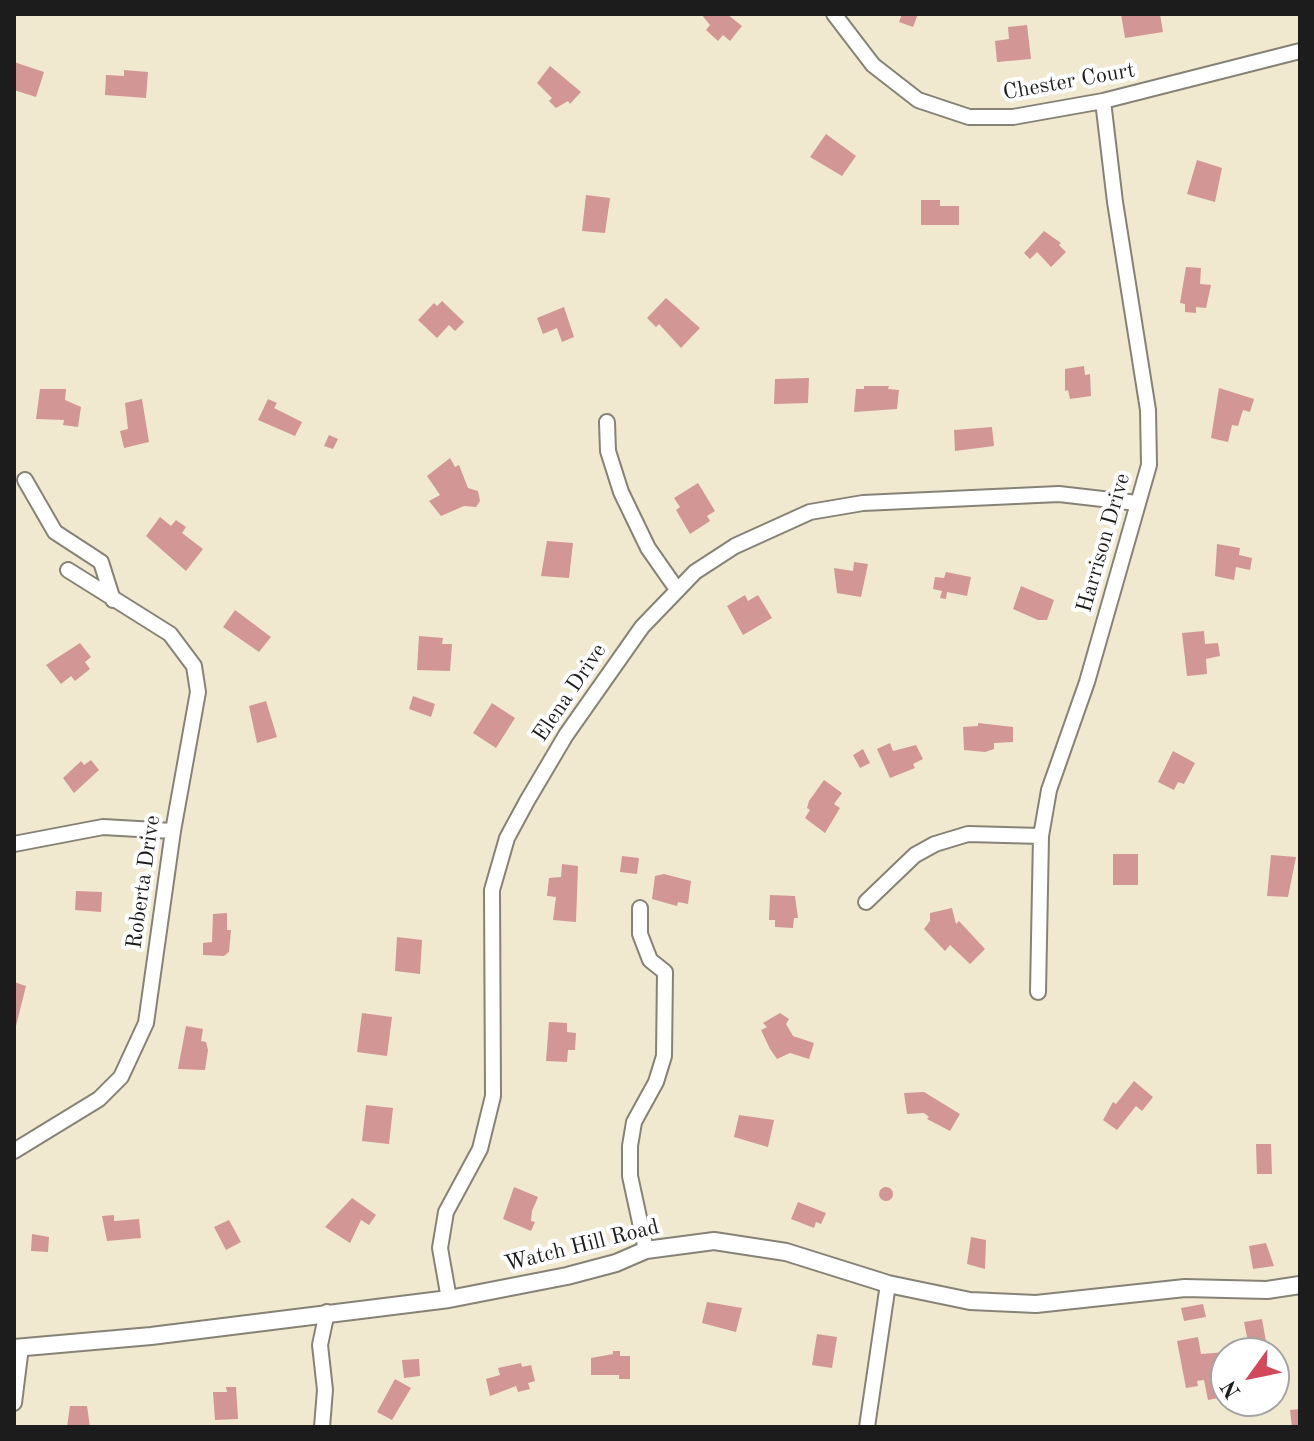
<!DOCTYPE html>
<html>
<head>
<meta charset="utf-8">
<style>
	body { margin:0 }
	#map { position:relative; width:1314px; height:1441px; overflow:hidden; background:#f0e9d0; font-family:"Old Standard TT",serif }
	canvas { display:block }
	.frame { position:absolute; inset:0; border:16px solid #1c1c1c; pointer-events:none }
	.north { position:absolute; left:1210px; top:1337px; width:80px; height:80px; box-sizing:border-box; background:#fff; border:2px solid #a4a4a4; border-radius:50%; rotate:237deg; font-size:22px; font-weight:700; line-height:32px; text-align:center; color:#1c1c1c }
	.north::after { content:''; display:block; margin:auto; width:28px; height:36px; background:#d1495b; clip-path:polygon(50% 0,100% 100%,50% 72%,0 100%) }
</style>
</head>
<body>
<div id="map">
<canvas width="1314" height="1441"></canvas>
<div class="frame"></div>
<div class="north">N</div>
</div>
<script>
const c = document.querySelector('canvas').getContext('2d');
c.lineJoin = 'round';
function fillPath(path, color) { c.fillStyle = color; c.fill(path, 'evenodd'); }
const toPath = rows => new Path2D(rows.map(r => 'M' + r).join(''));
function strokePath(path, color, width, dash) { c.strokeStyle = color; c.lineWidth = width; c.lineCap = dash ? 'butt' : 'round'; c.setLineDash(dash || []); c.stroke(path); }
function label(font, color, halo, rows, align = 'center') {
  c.font = font + ' "Old Standard TT",serif'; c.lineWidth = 8; c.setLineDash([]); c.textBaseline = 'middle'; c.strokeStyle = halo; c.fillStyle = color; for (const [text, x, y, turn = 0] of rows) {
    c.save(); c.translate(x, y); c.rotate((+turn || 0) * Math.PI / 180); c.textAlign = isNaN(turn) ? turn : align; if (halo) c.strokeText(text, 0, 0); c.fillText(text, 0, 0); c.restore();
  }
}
fillPath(toPath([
	[701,14,727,14,742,26,730,41,723,35,718,41,706,30,710,25],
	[902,14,918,14,913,27,899,22],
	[1121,14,1160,14,1163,32,1125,38],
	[1027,25,1031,59,997,62,995,41,1009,39,1008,27],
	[14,62,44,72,36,97,14,90],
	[550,66,581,92,570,104,568,101,556,108,549,101,552,98,537,83],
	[124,70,148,72,146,98,105,95,106,75,124,76],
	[826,134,856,156,842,176,810,157],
	[1197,160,1222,168,1215,202,1187,194],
	[586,195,610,198,605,233,582,231],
	[921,200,940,200,940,206,959,206,959,225,921,225],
	[1044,231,1061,243,1059,245,1066,252,1051,267,1037,252,1030,259,1024,253],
	[1186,267,1201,268,1200,284,1211,285,1206,308,1196,307,1196,313,1185,312,1185,304,1180,303],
	[666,298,700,328,681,348,659,324,656,327,647,318],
	[442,301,464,322,455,331,449,325,437,338,418,320,434,303,437,306],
	[564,307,574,337,562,342,557,328,543,334,537,318],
	[1084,366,1085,375,1090,374,1091,396,1070,399,1068,390,1065,391,1065,369],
	[809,378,808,403,774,404,775,379],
	[864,386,889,386,888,389,899,390,897,409,854,412,856,389,864,389],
	[1219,388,1254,399,1250,412,1243,410,1238,426,1232,425,1228,442,1211,438],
	[40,389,66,389,65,400,81,407,78,427,63,425,64,420,36,419],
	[142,399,149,442,124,448,120,431,128,429,125,403],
	[268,399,277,403,274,408,302,422,295,436,258,420],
	[992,427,994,446,955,451,954,430],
	[329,435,338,439,333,449,324,446],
	[450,458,455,467,459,465,468,488,478,491,480,501,476,507,464,506,441,516,429,501,440,495,427,476],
	[698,483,715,511,707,516,710,521,690,534,676,510,680,507,674,498],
	[160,517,171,526,176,520,186,527,182,533,203,549,186,571,146,536],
	[547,541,573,543,569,578,541,576],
	[1217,544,1240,548,1239,555,1252,558,1250,570,1236,567,1234,580,1215,576],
	[854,562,868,564,861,597,837,593,834,568,853,571],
	[946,572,971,577,967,596,947,592,946,599,940,598,942,591,933,589,935,577,944,578],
	[1021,586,1054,600,1047,620,1038,620,1013,609],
	[745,595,748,601,758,595,772,618,743,635,727,606],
	[235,610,271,637,259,652,223,627],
	[1204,631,1205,644,1218,643,1220,656,1206,659,1207,674,1187,676,1182,633],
	[419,636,443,638,442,644,452,644,450,671,417,670],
	[80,643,91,657,85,662,90,669,75,681,71,676,61,684,46,665],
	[413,696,435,704,431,717,409,709],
	[266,701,277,737,257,743,249,706],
	[492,703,515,718,496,748,473,733],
	[978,723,1013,727,1013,742,994,743,994,749,985,752,964,750,963,727,978,726],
	[890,743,893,751,916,745,923,759,913,764,915,768,890,778,877,749],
	[863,749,870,763,860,768,853,755],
	[1173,751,1195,763,1184,784,1178,782,1174,790,1158,782],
	[91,760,99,770,74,793,63,778,81,761,84,765],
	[824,780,842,793,834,804,840,808,825,833,805,818,810,810,807,808,809,801],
	[1113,854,1138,854,1138,885,1113,885],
	[1271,855,1296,857,1288,897,1267,896],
	[622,856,639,858,637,874,620,872],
	[562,864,578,866,576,922,553,920,556,897,547,896,549,878,561,877],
	[664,874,691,881,688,904,678,902,677,906,652,899,655,876],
	[76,891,102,892,101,912,75,910],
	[770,895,795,896,798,918,794,918,793,928,775,927,775,920,769,920],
	[952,908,956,924,959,921,985,949,970,964,950,945,945,951,924,929,930,921,930,913],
	[227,913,227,930,231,930,229,952,224,956,203,955,203,943,212,942,213,914],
	[397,937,422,940,420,974,395,971],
	[14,982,26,986,15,1030,14,1030],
	[362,1013,392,1017,387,1056,357,1052],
	[780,1013,789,1019,786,1024,793,1036,814,1043,809,1059,790,1053,777,1059,770,1049,761,1030,767,1027,763,1023],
	[549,1022,567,1023,567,1032,576,1033,575,1050,568,1050,567,1062,546,1061],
	[186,1026,203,1029,201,1041,206,1042,208,1050,205,1070,178,1069],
	[1134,1081,1153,1097,1142,1111,1136,1106,1117,1130,1103,1120,1113,1102,1116,1104],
	[924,1092,960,1114,950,1131,927,1119,929,1117,924,1113,907,1114,904,1093],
	[366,1105,393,1108,389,1144,362,1141],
	[739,1115,774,1120,768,1147,734,1137],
	[1256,1144,1271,1144,1272,1174,1257,1174],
	[514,1187,538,1197,532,1211,531,1221,535,1222,531,1231,503,1219],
	'879 1194a7 7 0 1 1 14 0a7 7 0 1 1-14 0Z',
	[352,1198,376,1215,369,1225,361,1220,350,1243,325,1227],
	[798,1202,826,1213,821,1224,816,1222,814,1228,791,1219],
	[114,1215,114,1221,139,1219,141,1238,107,1241,102,1216],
	[229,1220,241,1242,226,1250,214,1227],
	[32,1234,49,1237,48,1252,31,1251],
	[971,1237,986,1240,985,1269,967,1264],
	[1266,1243,1274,1266,1253,1269,1249,1246],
	[707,1302,742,1308,736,1332,702,1323],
	[1203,1304,1206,1317,1184,1321,1181,1308],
	[1262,1319,1268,1353,1227,1353,1235,1350,1233,1344,1248,1342,1244,1322],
	[817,1334,837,1337,832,1368,812,1365],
	[1198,1337,1201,1354,1226,1352,1226,1375,1214,1377,1218,1398,1208,1400,1204,1380,1197,1381,1198,1386,1186,1388,1177,1341],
	[613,1351,620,1351,620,1356,630,1356,630,1379,619,1379,619,1375,591,1375,591,1358,613,1354],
	[419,1359,420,1376,404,1378,402,1360],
	[521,1363,522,1367,531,1365,535,1381,528,1383,530,1389,518,1392,516,1386,490,1396,486,1379,500,1375,498,1368],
	[395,1379,411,1388,392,1420,377,1412],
	[226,1387,236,1387,238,1419,215,1420,213,1392,227,1392],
	[70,1406,87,1406,90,1427,67,1427],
	[1300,1409,1300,1427,1292,1427,1290,1410]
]), '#d29694');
const minor = toPath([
	[834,14,873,65,918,100,969,117,1013,117,1103,101,1300,51],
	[607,422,608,451,621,492,648,548,676,588],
	[25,480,55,532,101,562,113,600],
	[14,844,103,827,173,831],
	[866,902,915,855,935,844,968,834,1041,836],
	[640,908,640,934,650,960,665,972,664,1056,656,1082,634,1122,630,1146,630,1176,646,1250],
	[1038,992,1041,836,1049,790,1087,682,1149,465,1148,410,1115,202,1103,101],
	[14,1151,99,1099,121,1077,146,1023,173,831,198,692,194,666,170,634,68,570],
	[449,1299,440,1248,446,1212,480,1149,493,1096,492,890,507,838,527,801,566,735,642,627,695,572,735,546,810,512,863,503,1059,494,1137,503],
	[14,1403,21,1347],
	[322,1427,325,1390,320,1345,327,1312],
	[867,1427,888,1284]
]);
const tertiary = toPath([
	[14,1348,151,1336,449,1299,567,1276,616,1263,646,1250,714,1241,786,1252,888,1284,970,1301,1036,1304,1185,1288,1267,1290,1300,1285]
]);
strokePath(minor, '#868276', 18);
strokePath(tertiary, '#868276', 20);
strokePath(minor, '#fff', 14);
strokePath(tertiary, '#fff', 16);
label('22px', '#1c1c1c', '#fff', [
	["Chester Court",1069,82,-10],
	["Harrison Drive",1104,543,-74],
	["Elena Drive",570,693,-56],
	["Roberta Drive",144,882,-82],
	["Watch Hill Road",582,1246,-14]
]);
</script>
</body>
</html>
